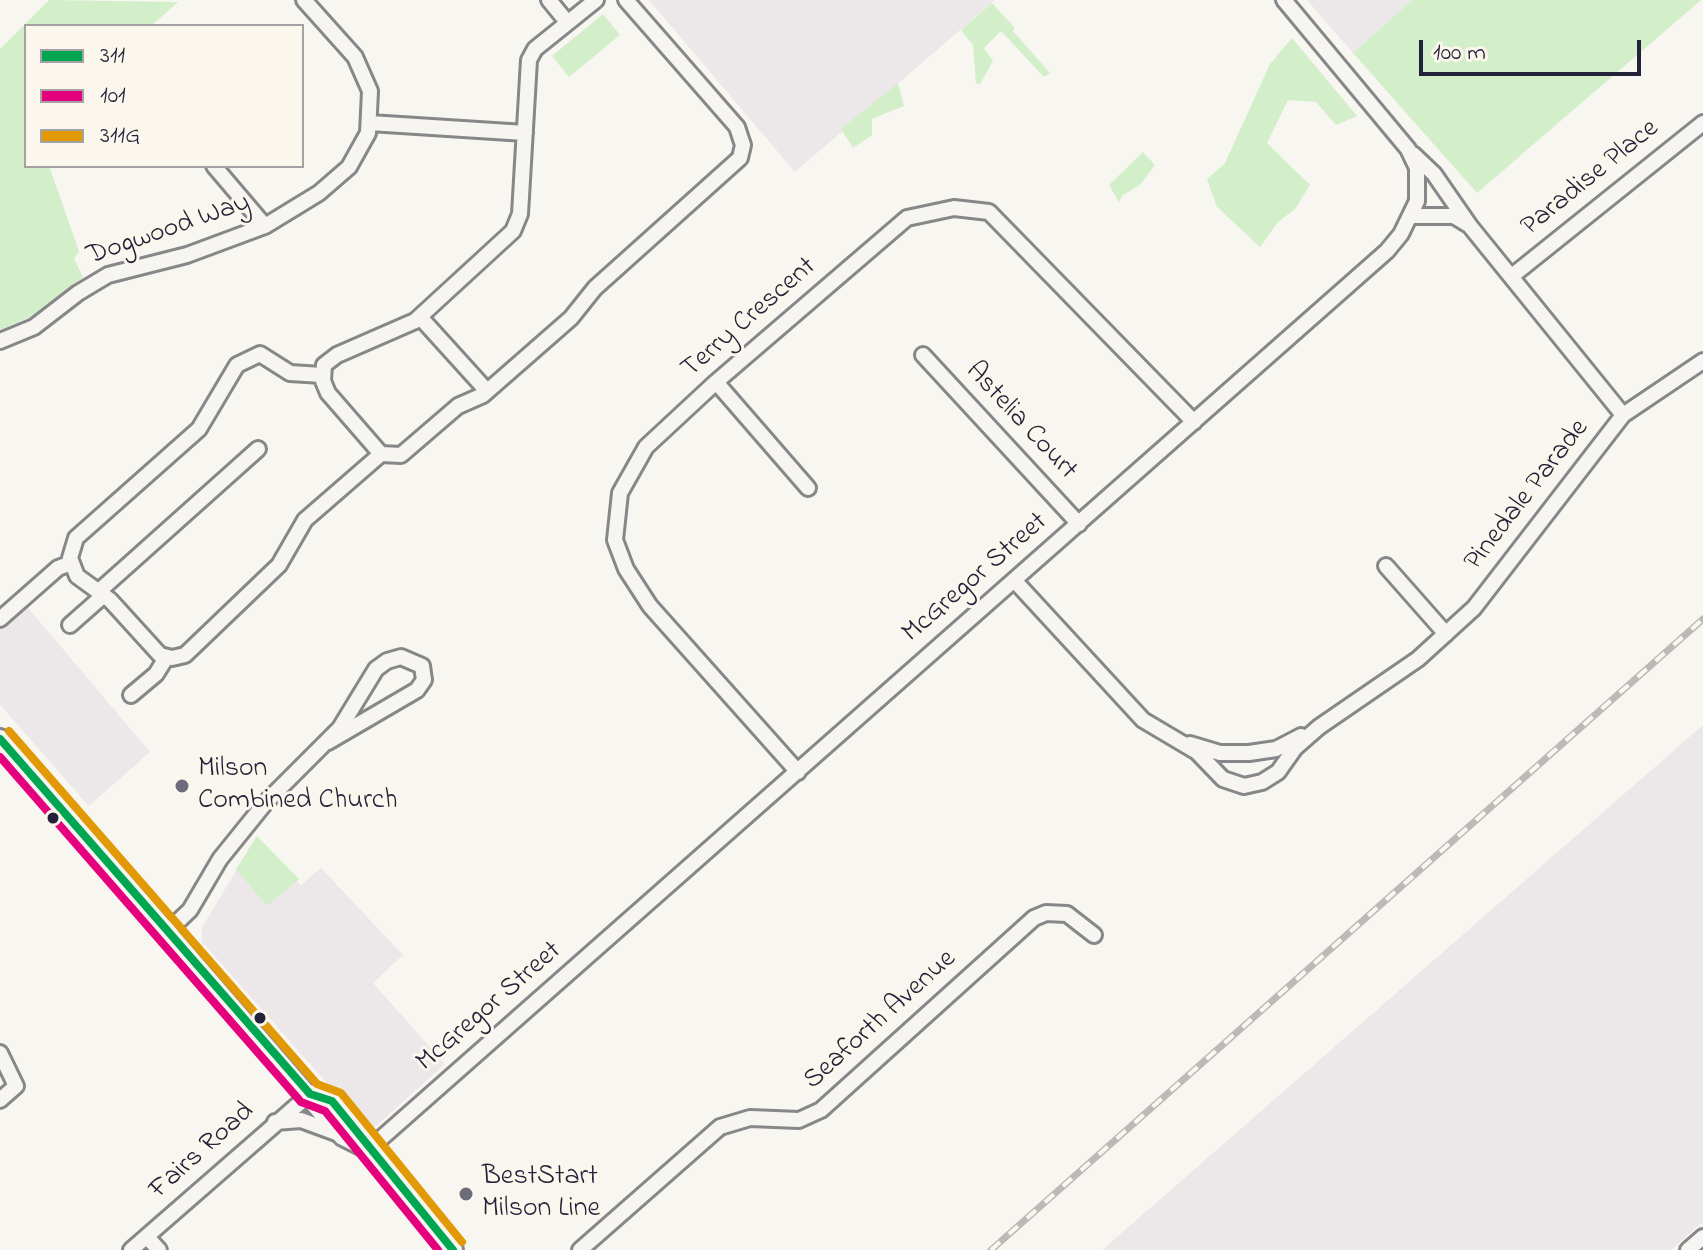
<!DOCTYPE html>
<html>
<head>
<meta charset="utf-8">
<style>
	body { margin:0 }
	#map { position:relative; width:1703px; height:1250px; overflow:hidden; background:#f8f6f0; font-family:"Indie Flower",sans-serif }
	canvas { display:block }
	.legend { position:absolute; left:24px; top:24px; width:280px; height:144px; box-sizing:border-box; background:#fbf7ec; border:2px solid #a4a2a5; margin:0; padding:10px 14px; list-style:none; font-size:24px; color:#22223b }
	.legend li { display:flex; align-items:center; gap:16px; height:40px }
	.legend b { width:40px; border:2px solid #a4a2a5 }
	.scale { position:absolute; left:1419px; top:40px; width:222px; height:36px; box-sizing:border-box; border:4px solid #22223b; border-top:0; padding-left:10px; font-size:24px; line-height:28px; white-space:nowrap; color:#22223b; -webkit-text-stroke:6px #fbf7ec; paint-order:stroke }
</style>
</head>
<body>
<div id="map">
<canvas width="1703" height="1250"></canvas>
<ul class="legend">
<li><b style="height:10px;background:#00a651"></b>311</li>
<li><b style="height:10px;background:#e5007d"></b>101</li>
<li><b style="height:10px;background:#e29906"></b>311G</li>
</ul>
<div class="scale">100 m</div>
</div>
<script>
const c = document.querySelector('canvas').getContext('2d');
c.lineJoin = 'round';
function fillPath(path, color) { c.fillStyle = color; c.fill(path, 'evenodd'); }
const toPath = rows => new Path2D(rows.map(r => 'M' + r).join(''));
function strokePath(path, color, width, dash) { c.strokeStyle = color; c.lineWidth = width; c.lineCap = dash ? 'butt' : 'round'; c.setLineDash(dash || []); c.stroke(path); }
function label(font, color, halo, rows, align = 'center') {
  c.font = font + ' "Indie Flower",sans-serif'; c.lineWidth = 6; c.setLineDash([]); c.textBaseline = 'middle'; c.strokeStyle = halo; c.fillStyle = color; for (const [text, x, y, turn = 0] of rows) {
    c.save(); c.translate(x, y); c.rotate((+turn || 0) * Math.PI / 180); c.textAlign = isNaN(turn) ? turn : align; if (halo) c.strokeText(text, 0, 0); c.fillText(text, 0, 0); c.restore();
  }
}
fillPath(toPath([
	[649,0,995,0,795,172],
	[1307,0,1412,0,1353,53],
	[24,603,150,752,89,806,0,705,0,623],
	[1703,725,1703,1222,1671,1250,1102,1250],
	[254,840,301,885,321,868,403,955,373,983,445,1064,375,1127,364,1125,202,942,202,928]
]), '#ece8e9');
fillPath(toPath([
	[49,0,178,2,151,26,26,26,26,166,49,166,79,251,74,259,83,277,37,314,0,330,0,49],
	[1412,0,1701,0,1477,193,1353,53],
	[992,3,1015,28,1013,31,1050,73,1044,77,1001,31,984,48,993,61,980,84,976,83,973,45,961,30],
	[603,14,620,35,569,77,552,56],
	[1292,38,1357,116,1336,125,1316,102,1288,100,1267,143,1310,185,1295,209,1278,222,1260,247,1217,207,1207,179,1225,163,1270,64],
	[898,83,904,106,872,119,872,135,853,148,841,129],
	[1143,152,1155,165,1140,185,1123,195,1119,202,1109,185],
	[257,836,299,879,267,906,236,869]
]), '#d3efca');
const minor = toPath([
	[549,0,567,22],
	[596,0,535,49,529,60,520,214,513,231,415,321,337,355,324,365,323,381,328,393,381,454,401,455,458,406,483,395,571,318,595,288,740,158,743,145,737,127,626,0],
	[370,123,525,133],
	[1413,154,1434,174,1470,226,1623,415],
	[214,166,265,226],
	[1411,216,1454,216,1467,224],
	[1512,276,1703,123],
	[420,317,487,391],
	[0,341,34,327,78,293,108,275,187,255,265,226,319,193,349,167,368,133,370,91,355,57,304,0],
	[923,355,1079,524],
	[322,375,290,373,260,354,237,365,199,429,76,538,70,558,77,576,110,600,160,655,172,658,185,655,279,565,305,520,381,454],
	[716,382,808,488],
	[1386,566,1446,634],
	[1014,580,1143,720,1197,752,1223,779,1244,786,1262,782,1278,772,1295,748,1319,727,1418,659,1474,608,1623,415,1703,361],
	[98,592,258,449],
	[0,619,58,568,71,563],
	[70,625,104,595],
	[131,695,156,674,166,658],
	[1190,744,1220,753,1249,753,1276,749,1301,736],
	[798,772,650,606,626,569,615,540,620,493,646,447,716,382,907,218,954,208,989,212,1194,422],
	[168,931,190,910,220,859,266,802,340,728,376,669,387,661,401,657,422,666,424,680,417,690,328,742],
	[0,1053,16,1086,0,1100],
	[275,1122,301,1120,339,1134],
	[369,1149,1387,251,1401,234,1417,201,1417,168,1408,149,1284,0],
	[147,1237,159,1250],
	[131,1250,310,1094],
	[580,1250,720,1127,750,1118,799,1120,821,1110,1034,918,1046,913,1067,914,1094,935],
	[1688,1250,1703,1237]
]);
const major = toPath([
	[0,739,343,1136,369,1149],
	[310,1094,332,1101,453,1250]
]);
strokePath(minor, '#878688', 20);
strokePath(major, '#878688', 24);
strokePath(minor, '#f6f5f1', 14);
strokePath(major, '#f6f5f1', 18);
const rail = toPath([
	[991,1250,1703,619]
]);
strokePath(rail, '#bcbab9', 7);
strokePath(rail, '#fbf7ec', 4, [12]);
strokePath(toPath([
	[0,739,310,1094,332,1101,453,1250]
]), '#00a651', 8);
strokePath(toPath([
	[0,757,301,1102,325,1111,438,1250]
]), '#e5007d', 8);
strokePath(toPath([
	[9,731,317,1084,341,1093,462,1242]
]), '#e29906', 8);
for (const [x, y, r, color] of [
	[182,786,8,"#6d6c7a"],
	[53,818,7,"#22223b"],
	[260,1018,7,"#22223b"],
	[466,1194,8,"#6d6c7a"]
]) { const dot = new Path2D(); dot.arc(x, y, r, 0, 2 * Math.PI); c.fillStyle = color; c.fill(dot); strokePath(dot, '#fbf7ec', 3); }
label('28px', '#22223b', '#fbf7ec', [
	["Paradise Place",1591,179,-39],
	["Dogwood Way",169,231,-19],
	["Terry Crescent",750,319,-41],
	["Astelia Court",1020,422,47],
	["Pinedale Parade",1528,496,-52],
	["McGregor Street",976,579,-41],
	["McGregor Street",490,1008,-41],
	["Seaforth Avenue",881,1021,-42],
	["Fairs Road",203,1152,-42]
]);
label('28px', '#22223b', '#fbf7ec', [
	["Milson",198,770],
	["Combined Church",198,802],
	["BestStart",482,1178],
	["Milson Line",482,1210]
], 'left');
</script>
</body>
</html>
